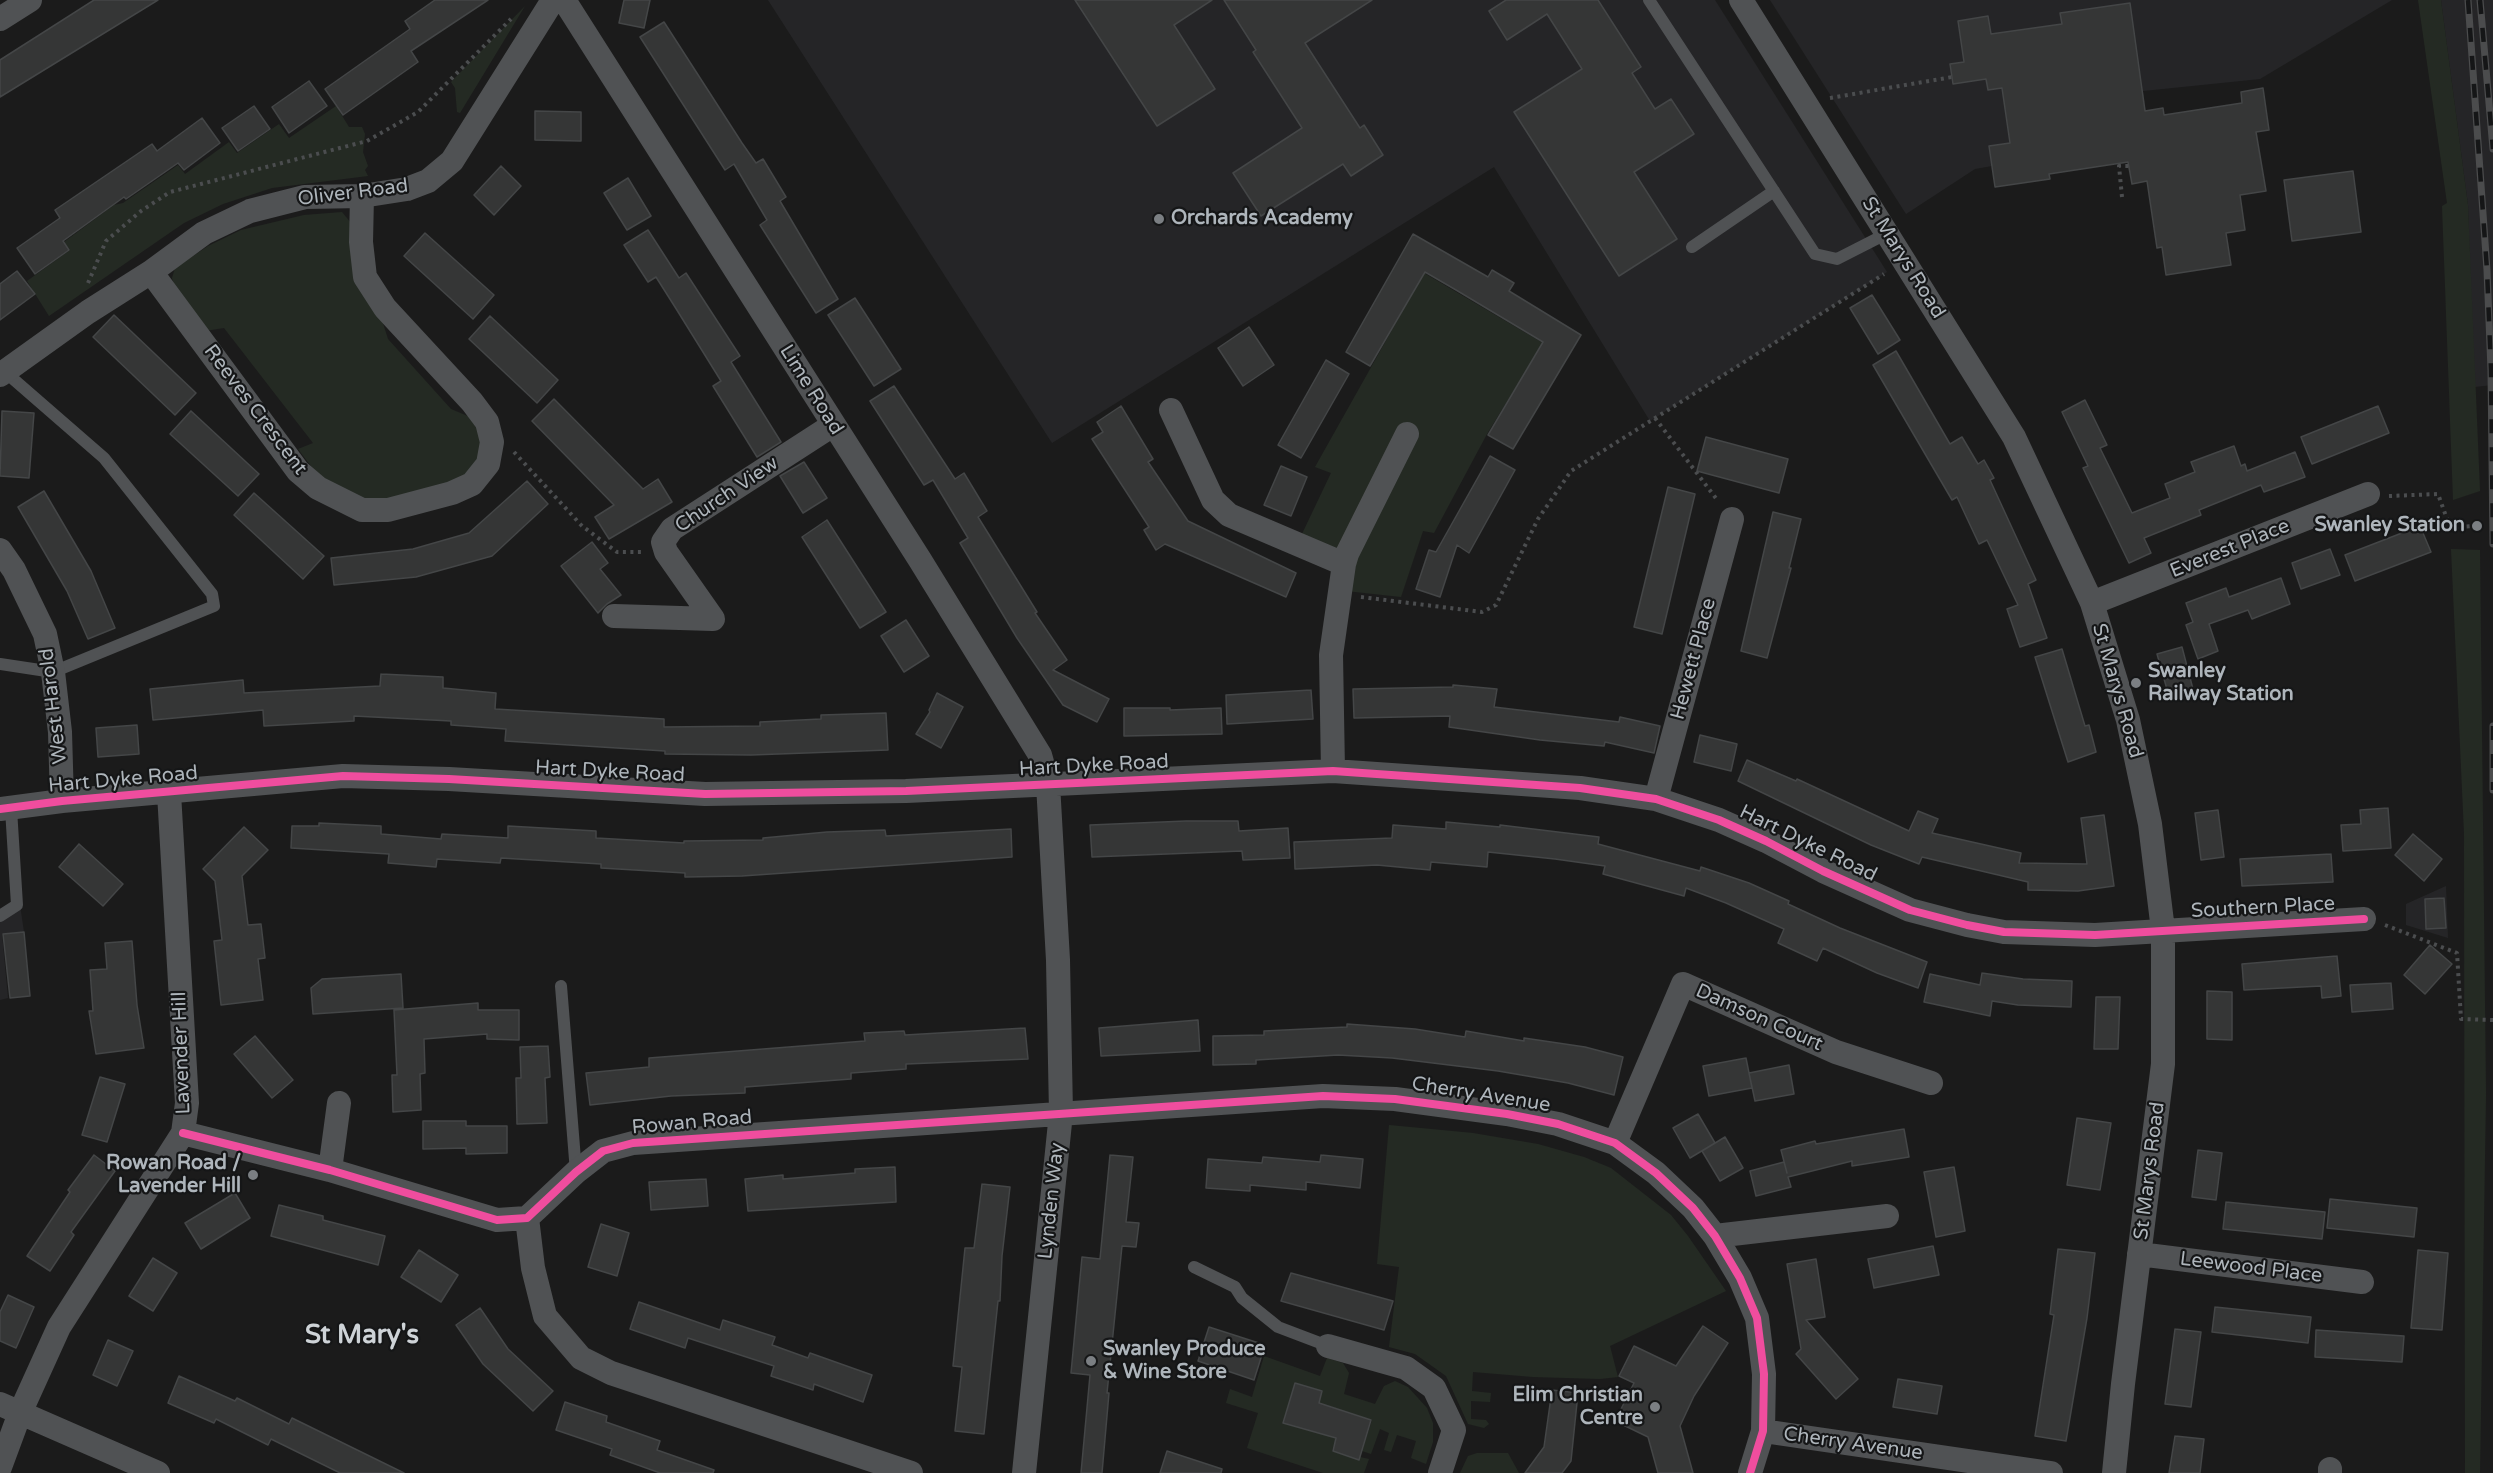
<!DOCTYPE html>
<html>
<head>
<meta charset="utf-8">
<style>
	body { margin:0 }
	canvas { display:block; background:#1b1b1b }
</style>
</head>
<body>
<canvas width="2493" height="1473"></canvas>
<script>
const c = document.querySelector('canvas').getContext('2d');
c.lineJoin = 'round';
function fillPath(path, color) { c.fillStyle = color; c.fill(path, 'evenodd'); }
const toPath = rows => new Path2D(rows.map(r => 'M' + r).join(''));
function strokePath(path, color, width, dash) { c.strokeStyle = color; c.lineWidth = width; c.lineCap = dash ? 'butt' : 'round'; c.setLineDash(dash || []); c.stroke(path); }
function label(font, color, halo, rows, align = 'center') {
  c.font = font + ' "Varela Round",sans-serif'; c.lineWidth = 4.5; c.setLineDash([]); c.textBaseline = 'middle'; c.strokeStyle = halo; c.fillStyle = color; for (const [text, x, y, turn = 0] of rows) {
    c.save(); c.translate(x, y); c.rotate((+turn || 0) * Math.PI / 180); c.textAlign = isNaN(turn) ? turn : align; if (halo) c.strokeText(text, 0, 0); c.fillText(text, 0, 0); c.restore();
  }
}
fillPath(toPath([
	[768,0,1715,0,1887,272,1650,421,1494,167,1052,443],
	[1770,0,2392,0,2260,79,2143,91,2146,111,2163,109,2166,129,2091,141,2094,167,2050,174,2050,179,1995,187,1992,166,1975,169,1906,214],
	[2441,0,2493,0,2493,385,2474,387,2468,205],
	[2446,886,2448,938,2406,925,2406,904],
	[20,905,24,932,2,934,8,998,0,1000,0,911]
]), '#252527');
fillPath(toPath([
	[2418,0,2441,0,2468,205,2480,491,2453,500,2442,206,2447,203],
	[525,6,460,113,457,112,455,88,451,82],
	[336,106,349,127,362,127,365,134,363,152,368,166,365,170,368,176,272,188,223,204,184,223,49,316,27,281,70,250,64,242,114,205,123,203,178,165,185,174,229,142,237,153,279,124,289,138],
	[342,212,351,223,388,339,451,409,470,417,481,434,480,459,468,475,448,484,388,501,365,501,323,482,298,449,313,443,224,328,205,331,175,289,172,278,175,268,208,246,241,230,304,215],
	[1424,273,1543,343,1487,434,1434,533,1423,531,1401,597,1346,591,1356,558,1301,536,1331,473,1315,467],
	[2451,549,2480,550,2486,1094,2480,1473,2465,1473,2464,833],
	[1389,1125,1473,1133,1538,1144,1584,1157,1611,1168,1671,1215,1688,1236,1726,1291,1610,1346,1618,1377,1600,1379,1533,1377,1473,1372,1472,1391,1491,1393,1490,1402,1471,1401,1471,1419,1486,1420,1489,1424,1484,1428,1468,1424,1446,1376,1415,1354,1389,1347,1399,1267,1377,1264],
	[1264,1356,1320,1376,1327,1358,1343,1363,1349,1373,1344,1394,1375,1404,1384,1386,1395,1381,1408,1387,1427,1408,1433,1423,1433,1442,1426,1464,1411,1458,1416,1441,1397,1435,1391,1452,1384,1450,1389,1433,1380,1429,1371,1454,1362,1451,1372,1420,1319,1403,1322,1391,1295,1383,1283,1423,1336,1438,1332,1451,1359,1460,1360,1457,1369,1459,1364,1473,1323,1473,1247,1448,1258,1413,1226,1403,1230,1389,1252,1397],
	[1477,1453,1508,1453,1519,1473,1460,1473,1468,1456]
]), '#242a23');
const building = toPath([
	[94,0,158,0,0,97,0,60,94,0],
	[435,0,488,0,411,51,418,62,343,115,325,89,410,29,405,21,435,0],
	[624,0,650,0,644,28,619,23,624,0],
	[1075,0,1212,0,1174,25,1215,89,1157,126,1075,0],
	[1224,0,1372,0,1305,43,1360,128,1364,125,1383,155,1351,176,1343,164,1261,216,1233,173,1302,128,1253,52,1256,50,1224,0],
	[1506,0,1598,0,1641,67,1632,73,1655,109,1671,99,1694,134,1634,172,1677,239,1619,276,1514,112,1582,69,1547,14,1507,40,1489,11,1506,0],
	[2130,3,2145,111,2163,108,2164,115,2242,103,2241,92,2263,88,2269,130,2256,132,2266,191,2240,195,2245,230,2226,233,2231,265,2166,275,2162,247,2157,248,2147,181,2132,184,2128,162,2049,174,2050,179,1995,187,1989,146,2010,143,2002,88,1988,90,1986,79,1953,84,1950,64,1964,62,1958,21,1988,16,1991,34,2062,24,2060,13,2130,3],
	[664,22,742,143,756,163,763,159,786,197,780,201,838,299,816,313,760,225,767,220,734,164,725,170,640,37,664,22],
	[309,81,327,106,289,133,272,107,309,81],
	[254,106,270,129,238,151,222,128,254,106],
	[535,111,581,112,581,141,535,140,535,111],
	[202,118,220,143,184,170,178,163,126,199,124,197,63,241,69,250,35,274,17,248,60,218,55,210,152,144,157,151,202,118],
	[501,166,521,186,494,215,474,195,501,166],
	[2353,171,2361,232,2292,241,2284,180,2353,171],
	[628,178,651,216,627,230,604,193,628,178],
	[648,230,679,278,686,273,740,356,731,362,781,442,757,457,713,386,721,381,675,307,656,277,648,282,624,245,648,230],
	[425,233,494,295,473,319,404,256,425,233],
	[1413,234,1488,277,1492,270,1514,283,1509,291,1581,335,1513,449,1488,435,1543,342,1456,290,1425,272,1370,366,1346,352,1413,234],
	[17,271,35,294,0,320,0,284,17,271],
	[1872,295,1900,340,1878,354,1850,308,1872,295],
	[855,298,901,369,874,386,828,315,855,298],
	[114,315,196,393,175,415,93,337,114,315],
	[490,316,558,380,537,403,469,339,490,316],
	[1249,327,1274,365,1243,386,1218,348,1249,327],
	[1896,351,1950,444,1962,437,1978,464,1984,460,1994,478,1990,480,2036,580,2028,584,2047,638,2020,647,2007,609,2018,605,1987,540,1979,544,1957,497,1952,500,1873,365,1896,351],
	[1326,360,1349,374,1301,458,1278,445,1326,360],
	[894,386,955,479,964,473,987,511,978,517,1037,612,1035,613,1067,660,1053,670,1109,699,1097,722,1063,705,1017,638,960,543,968,538,933,480,924,485,870,401,894,386],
	[554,399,643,489,658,479,672,502,609,539,595,517,614,505,532,421,554,399],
	[2085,400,2107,445,2100,448,2132,513,2170,498,2165,484,2195,472,2191,462,2234,446,2241,466,2245,464,2247,471,2295,452,2305,477,2264,492,2261,485,2199,510,2201,515,2144,538,2151,553,2129,563,2083,468,2088,466,2062,412,2085,400],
	[1121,406,1153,459,1148,462,1188,521,1296,573,1286,597,1165,544,1156,550,1144,530,1149,527,1092,439,1103,432,1097,422,1121,406],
	[2378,406,2389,433,2312,464,2301,437,2378,406],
	[2,411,34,413,29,478,0,476,2,411],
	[191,411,259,474,238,496,170,434,191,411],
	[1706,437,1788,459,1779,493,1697,471,1706,437],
	[1490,456,1515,470,1469,553,1457,545,1440,597,1416,589,1429,550,1436,552,1490,456],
	[804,462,827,498,803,513,780,476,804,462],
	[1281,466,1307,477,1291,516,1264,505,1281,466],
	[527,481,548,504,492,556,416,577,334,585,331,558,413,549,469,533,527,481],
	[1668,487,1695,494,1662,634,1634,627,1668,487],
	[44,491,91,571,115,628,88,639,67,591,18,507,44,491],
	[254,493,324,556,303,579,234,515,254,493],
	[1773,512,1801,519,1789,568,1791,568,1767,658,1741,651,1773,512],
	[827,520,886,612,860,628,802,537,827,520],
	[2420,526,2431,552,2355,581,2345,555,2420,526],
	[592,542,608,563,600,569,621,595,607,604,598,613,561,566,592,542],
	[2330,549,2340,575,2301,589,2292,563,2330,549],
	[2281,578,2290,604,2252,619,2248,610,2209,624,2218,651,2198,659,2186,625,2193,622,2186,603,2226,588,2229,597,2281,578],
	[906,620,929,656,904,672,881,636,906,620],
	[2182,647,2194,693,2170,700,2157,654,2182,647],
	[2062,649,2085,726,2089,725,2096,752,2068,762,2035,657,2062,649],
	[381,674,443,677,443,688,496,693,495,709,664,719,664,727,760,726,760,722,821,719,821,715,886,713,888,750,751,755,665,754,665,751,505,741,506,729,451,725,451,721,354,716,354,721,264,726,263,710,153,720,150,689,243,680,244,693,380,686,381,674],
	[1453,685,1497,689,1494,707,1619,722,1620,717,1660,726,1654,753,1605,742,1604,746,1540,740,1449,727,1450,716,1354,718,1353,689,1453,687,1453,685],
	[1311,690,1313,719,1227,724,1226,695,1311,690],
	[937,693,963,707,941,748,916,734,930,712,929,710,937,693],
	[1124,708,1170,708,1170,710,1221,708,1222,734,1124,736,1124,708],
	[137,725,139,754,98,757,96,728,137,725],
	[1700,735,1737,744,1731,771,1694,762,1700,735],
	[1747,760,1796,781,1797,779,1909,831,1918,811,1938,819,1932,833,2021,853,2019,863,2087,864,2081,818,2104,815,2114,886,2078,891,2028,890,2028,882,1922,857,1919,864,1871,845,1738,781,1747,760],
	[2388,808,2391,848,2343,851,2341,825,2361,824,2360,810,2388,808],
	[2218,810,2224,857,2201,860,2195,813,2218,810],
	[1186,821,1238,821,1239,831,1288,828,1290,858,1243,860,1242,851,1092,857,1090,825,1186,821],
	[1446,822,1500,827,1500,825,1599,837,1598,844,1700,871,1701,867,1749,883,1789,901,1788,904,1840,928,1927,962,1918,988,1877,973,1823,948,1817,961,1778,943,1784,929,1726,903,1686,888,1684,896,1603,874,1605,866,1555,859,1488,852,1487,867,1431,862,1430,870,1377,865,1295,869,1294,842,1392,838,1393,825,1446,829,1446,822],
	[319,823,381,826,381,834,441,839,442,834,508,838,508,826,596,831,596,838,684,843,684,841,763,840,763,838,827,832,885,830,886,836,1011,829,1012,857,742,876,685,877,685,873,601,868,601,864,501,858,500,863,437,859,436,867,388,863,389,854,291,848,292,826,319,826,319,823],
	[244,827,268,850,242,876,248,925,261,924,265,958,258,959,263,1000,221,1005,214,941,222,940,215,881,203,869,244,827],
	[2413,834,2442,859,2424,881,2395,855,2413,834],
	[79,844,123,884,103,906,59,867,79,844],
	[2331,854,2333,882,2242,886,2240,859,2331,854],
	[2444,898,2446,928,2426,929,2425,899,2444,898],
	[24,932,30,996,10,998,3,934,24,932],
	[132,941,137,1005,144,1048,96,1054,89,1011,93,1011,90,970,107,969,105,943,132,941],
	[2430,945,2452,964,2425,994,2404,975,2430,945],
	[2337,956,2341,996,2322,998,2321,986,2244,990,2242,964,2337,956],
	[1982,973,2023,979,2072,981,2071,1007,2018,1005,1992,1001,1990,1016,1924,1002,1930,974,1980,985,1982,973],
	[401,974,403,1008,313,1014,311,988,322,979,401,974],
	[2391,983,2393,1009,2352,1012,2350,985,2391,983],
	[2207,991,2232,992,2232,1040,2207,1039,2207,991],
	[2096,997,2120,997,2118,1049,2094,1049,2096,997],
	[478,1003,478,1010,519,1010,519,1040,487,1039,487,1034,424,1039,425,1073,420,1074,421,1110,393,1112,392,1075,397,1075,394,1010,478,1003],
	[1198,1020,1200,1051,1101,1056,1099,1028,1198,1020],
	[1347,1024,1415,1029,1465,1037,1466,1031,1524,1041,1524,1038,1585,1047,1623,1057,1614,1095,1568,1083,1498,1071,1392,1058,1338,1055,1256,1060,1256,1064,1213,1065,1213,1036,1264,1035,1264,1031,1347,1027,1347,1024],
	[1025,1028,1028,1059,906,1064,906,1069,851,1073,851,1079,745,1087,745,1093,671,1096,590,1105,586,1073,649,1067,649,1058,865,1041,864,1033,904,1031,905,1035,1025,1028],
	[255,1036,293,1080,272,1098,234,1054,255,1036],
	[548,1046,550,1077,545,1078,547,1123,517,1124,516,1078,521,1078,520,1047,548,1046],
	[1746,1058,1752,1088,1709,1096,1703,1066,1746,1058],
	[1789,1065,1794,1094,1755,1101,1749,1073,1789,1065],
	[100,1077,125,1084,107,1142,82,1135,100,1077],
	[1698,1114,1715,1143,1690,1158,1673,1128,1698,1114],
	[2077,1118,2111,1123,2100,1190,2067,1185,2077,1118],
	[423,1121,466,1121,466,1126,507,1126,507,1153,466,1154,466,1148,423,1149,423,1121],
	[1904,1129,1909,1157,1852,1166,1852,1161,1788,1177,1791,1187,1756,1196,1750,1171,1784,1162,1787,1173,1781,1150,1815,1141,1816,1144,1904,1129],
	[1725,1137,1743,1168,1720,1181,1702,1151,1725,1137],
	[2198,1150,2222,1153,2216,1200,2192,1197,2198,1150],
	[94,1155,115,1171,71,1232,74,1235,50,1271,27,1256,70,1192,68,1190,94,1155],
	[1110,1155,1133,1157,1126,1222,1139,1223,1136,1247,1122,1246,1107,1393,1109,1393,1102,1473,1081,1473,1090,1375,1071,1373,1082,1257,1100,1259,1110,1155],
	[1321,1155,1363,1159,1360,1188,1306,1182,1306,1190,1250,1185,1250,1191,1206,1188,1208,1159,1262,1163,1263,1157,1320,1162,1321,1155],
	[895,1167,896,1202,748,1211,745,1179,783,1175,783,1179,855,1173,855,1169,895,1167],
	[1954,1167,1965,1231,1936,1237,1924,1172,1954,1167],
	[706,1179,708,1206,651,1210,649,1182,706,1179],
	[982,1184,1010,1187,1002,1256,1000,1301,998,1301,984,1434,955,1431,962,1367,953,1366,965,1248,974,1248,982,1184],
	[235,1193,250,1218,201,1249,185,1223,235,1193],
	[2330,1199,2417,1208,2414,1237,2327,1228,2330,1199],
	[2226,1202,2325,1212,2322,1239,2223,1229,2226,1202],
	[279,1205,323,1216,323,1220,385,1236,378,1265,271,1236,279,1205],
	[601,1224,629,1233,617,1276,588,1267,601,1224],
	[1933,1246,1939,1275,1874,1288,1868,1259,1933,1246],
	[2058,1249,2095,1253,2087,1318,2066,1441,2035,1436,2054,1315,2050,1314,2058,1249],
	[419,1250,458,1275,441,1302,401,1277,419,1250],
	[2418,1250,2448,1253,2442,1330,2411,1328,2418,1250],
	[153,1258,177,1273,153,1311,129,1296,153,1258],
	[1816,1259,1825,1317,1806,1320,1858,1379,1836,1399,1796,1354,1801,1349,1787,1264,1816,1259],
	[1291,1273,1393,1301,1384,1330,1281,1301,1291,1273],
	[8,1295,34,1307,16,1348,0,1341,0,1312,8,1295],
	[639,1302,720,1330,723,1320,775,1337,772,1345,808,1358,810,1353,872,1375,863,1402,814,1384,813,1390,771,1376,774,1366,688,1338,685,1348,630,1329,639,1302],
	[2215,1307,2311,1317,2308,1343,2212,1332,2215,1307],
	[480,1308,508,1349,553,1391,533,1411,483,1364,456,1325,480,1308],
	[1703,1326,1728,1343,1694,1396,1680,1426,1693,1473,1658,1473,1648,1437,1615,1421,1634,1383,1619,1376,1634,1346,1676,1366,1703,1326],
	[1209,1327,1265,1345,1254,1380,1198,1361,1209,1327],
	[2175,1329,2201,1332,2191,1407,2165,1404,2175,1329],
	[2316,1330,2404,1336,2402,1362,2315,1357,2316,1330],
	[108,1340,133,1351,117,1386,93,1375,108,1340],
	[179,1376,235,1401,237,1398,289,1424,292,1418,404,1473,340,1473,271,1439,268,1445,216,1419,214,1423,168,1403,179,1376],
	[1898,1379,1942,1386,1937,1414,1893,1407,1898,1379],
	[1295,1383,1322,1391,1319,1403,1371,1420,1359,1460,1333,1451,1336,1438,1283,1423,1295,1383],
	[1552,1390,1578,1393,1571,1461,1562,1473,1525,1473,1544,1447,1552,1390],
	[565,1402,607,1416,606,1422,660,1441,657,1450,714,1470,713,1473,660,1473,610,1455,612,1449,556,1430,565,1402],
	[2175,1436,2204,1439,2200,1473,2169,1473,2175,1436],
	[1167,1451,1222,1469,1221,1473,1160,1473,1167,1451]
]);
fillPath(building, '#353636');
strokePath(building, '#444647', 1.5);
strokePath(toPath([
	[1830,98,1952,77],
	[2122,197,2119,166,2129,166],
	[88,283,106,241,141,211,170,192,367,141,418,112,511,19],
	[1655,418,1718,501],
	[514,452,582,526,617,552,643,552],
	[2389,496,2438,494,2447,519,2460,527,2475,526],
	[1361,597,1482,612,1496,605,1538,519,1571,471,1884,274],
	[2385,925,2457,953,2461,1019,2493,1020]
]), '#4b4d4f', 4, [3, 4.5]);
strokePath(toPath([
	[1649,0,1815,254,1837,259,1888,233],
	[1692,247,1774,191],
	[0,664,53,672,214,606,212,594,104,458,4,371],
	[0,916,17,905,11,809],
	[561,986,576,1172],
	[1194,1267,1235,1287,1242,1298,1278,1327,1328,1346]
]), '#505254', 12);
strokePath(toPath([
	[564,0,920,560,1040,755,1048,784,1058,960,1061,1113,1024,1473],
	[1741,0,2014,437,2092,603,2128,720,2150,824,2163,930,2163,1064,2123,1384,2114,1473],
	[0,19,30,0],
	[151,272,298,471,318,488,362,510,388,510,452,493,472,484,488,464,492,442,487,422,472,402,385,308,365,277,361,242,362,196],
	[0,375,88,312,151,272,204,233,250,211,305,197,362,196,407,189,428,181,452,161,553,0],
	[1171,410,1213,500,1229,515,1344,564,1331,655,1333,771],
	[0,550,14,570,45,634,53,672,60,732,62,801],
	[1344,564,1347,554,1407,434],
	[2092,603,2368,494],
	[614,616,713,619,666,552,663,542,672,529,833,425],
	[1656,799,1732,519],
	[0,809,62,801,343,776,449,779,705,794,906,791,1333,771,1580,788,1656,799,1719,820,1766,841,1823,871,1910,910,1967,925,2004,932,2095,935,2364,919],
	[183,1133,330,1170,497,1220,527,1218,576,1172,603,1151,633,1143,1323,1096,1395,1099,1507,1114,1558,1124,1615,1143,1656,1173,1693,1208,1715,1236,1740,1278,1757,1318,1764,1374,1763,1431,1750,1473],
	[1615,1143,1683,984,1836,1052,1931,1083],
	[330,1170,339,1103],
	[527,1218,533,1268,545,1316,581,1358,611,1373,911,1473],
	[1715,1236,1887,1216],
	[2139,1254,2362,1282],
	[1328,1346,1406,1368,1434,1388,1454,1430,1440,1473],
	[0,1404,158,1473],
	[1763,1431,2051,1473],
	[0,1467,20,1413,59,1327,183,1133,187,1103,169,793],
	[2330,1473,2330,1469]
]), '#505254', 24);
const rail = toPath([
	[2468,0,2487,270,2491,370,2493,544],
	[2480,0,2493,149],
	[2493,726,2493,790]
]);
strokePath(rail, '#4b4c4d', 7);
strokePath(rail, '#151617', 4.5, [14]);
strokePath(toPath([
	[0,809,62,801,343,776,449,779,705,794,906,791,1333,771,1580,788,1656,799,1719,820,1766,841,1823,871,1910,910,1967,925,2004,932,2095,935,2364,919],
	[183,1133,330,1170,497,1220,527,1218,576,1172,603,1151,633,1143,1323,1096,1395,1099,1507,1114,1558,1124,1615,1143,1656,1173,1693,1208,1715,1236,1740,1278,1757,1318,1764,1374,1763,1431,1750,1473]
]), '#ef4d9e', 8);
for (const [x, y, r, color] of [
	[1159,219,6,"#7b7f83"],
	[2477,526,6,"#7b7f83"],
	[2136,683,6,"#7b7f83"],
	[253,1175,6,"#7b7f83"],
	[1091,1361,6,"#7b7f83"],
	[1655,1407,6,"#7b7f83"]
]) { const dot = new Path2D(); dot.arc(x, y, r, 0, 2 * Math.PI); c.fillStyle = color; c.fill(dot); strokePath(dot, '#151617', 2); }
label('20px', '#aeb5bb', '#151617', [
	["Oliver Road",353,193,-7],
	["St Marys Road",1903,258,58],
	["Lime Road",811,390,58],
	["Reeves Crescent",255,410,53],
	["Church View",727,495,-34],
	["Everest Place",2230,549,-22],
	["Hewett Place",1694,659,-75],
	["St Marys Road",2117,691,74],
	["West Harold",54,706,-97],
	["Hart Dyke Road",1094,766,-3],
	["Hart Dyke Road",610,772,3],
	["Hart Dyke Road",123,780,-5],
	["Hart Dyke Road",1808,844,26],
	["Southern Place",2263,908,-3],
	["Damson Court",1759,1018,24],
	["Lavender Hill",182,1053,-92],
	["Cherry Avenue",1481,1095,9],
	["Rowan Road",692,1123,-5],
	["St Marys Road",2150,1171,-83],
	["Lynden Way",1052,1201,-84],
	["Leewood Place",2251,1268,7],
	["Cherry Avenue",1853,1444,8]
]);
label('bold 20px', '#aeb5bb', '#151617', [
	["Orchards Academy",1171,219],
	["Swanley Station",2465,526,"right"],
	["Swanley",2148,672],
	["Railway Station",2148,695],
	["Rowan Road /",241,1164,"right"],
	["Lavender Hill",241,1187,"right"],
	["Swanley Produce",1103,1350],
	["& Wine Store",1103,1373],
	["Elim Christian",1643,1396,"right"],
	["Centre",1643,1419,"right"]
], 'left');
label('bold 26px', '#ced3d7', '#151617', [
	["St Mary's",362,1336]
]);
</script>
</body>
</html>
